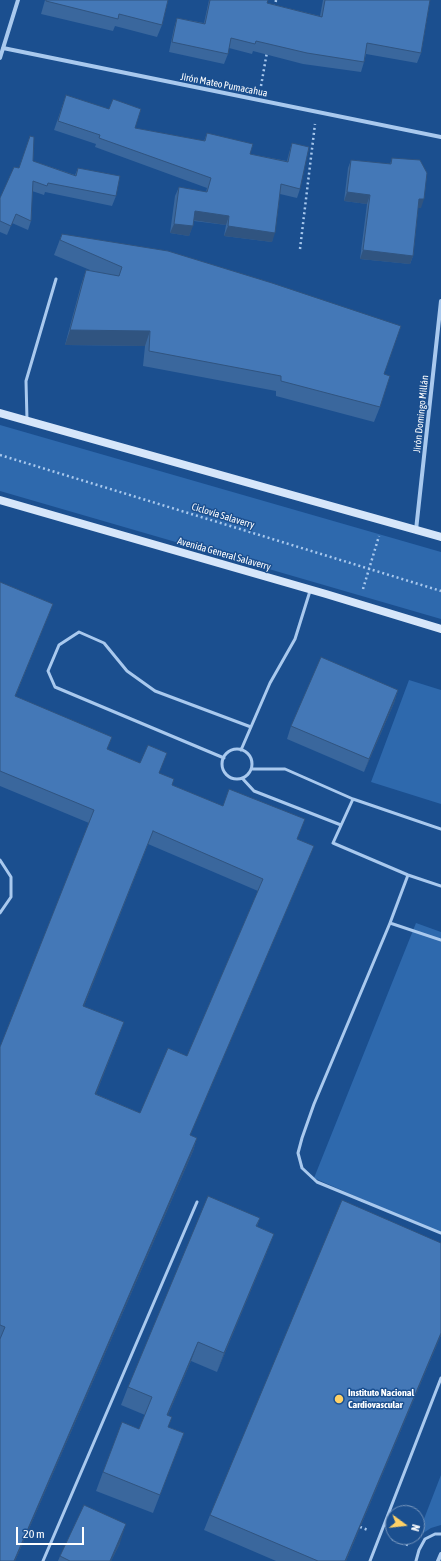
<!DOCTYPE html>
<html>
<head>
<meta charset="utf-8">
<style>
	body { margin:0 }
	#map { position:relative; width:441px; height:1561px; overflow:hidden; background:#1b4f8f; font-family:"Asap Condensed",sans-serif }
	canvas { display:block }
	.north { position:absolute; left:385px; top:1505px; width:40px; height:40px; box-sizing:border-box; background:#1b4f8f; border:1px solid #7695bc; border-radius:50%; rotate:105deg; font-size:11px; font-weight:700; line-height:16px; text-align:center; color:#fff }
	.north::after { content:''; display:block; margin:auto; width:14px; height:18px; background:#ffd166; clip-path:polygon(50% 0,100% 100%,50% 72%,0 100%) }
	.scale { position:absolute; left:16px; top:1527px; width:68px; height:18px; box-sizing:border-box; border:2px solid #fff; border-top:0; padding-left:5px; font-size:12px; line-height:14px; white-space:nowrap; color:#fff; -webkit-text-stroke:3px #1b4f8f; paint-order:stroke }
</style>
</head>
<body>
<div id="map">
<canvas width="441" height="1561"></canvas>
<div class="north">N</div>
<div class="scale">20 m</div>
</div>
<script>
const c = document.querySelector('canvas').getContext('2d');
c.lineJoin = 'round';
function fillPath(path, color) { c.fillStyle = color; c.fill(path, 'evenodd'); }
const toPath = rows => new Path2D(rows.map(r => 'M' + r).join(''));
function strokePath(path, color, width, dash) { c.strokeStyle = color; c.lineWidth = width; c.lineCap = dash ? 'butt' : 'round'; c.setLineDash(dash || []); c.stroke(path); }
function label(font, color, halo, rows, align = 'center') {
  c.font = font + ' "Asap Condensed",sans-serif'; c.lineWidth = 3; c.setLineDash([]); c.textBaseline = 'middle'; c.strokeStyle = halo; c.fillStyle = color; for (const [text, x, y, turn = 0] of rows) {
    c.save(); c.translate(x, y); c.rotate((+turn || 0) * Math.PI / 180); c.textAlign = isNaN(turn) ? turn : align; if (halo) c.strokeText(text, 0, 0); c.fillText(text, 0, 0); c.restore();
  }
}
fillPath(toPath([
	[0,425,441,552,441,619,0,491],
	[409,680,441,690,441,804,371,782],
	[416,923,441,932,441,1234,314,1178],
	[441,1475,441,1525,431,1528,417,1537]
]), '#2e69ad');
strokePath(toPath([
	[275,7,276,0],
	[261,86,267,52],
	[300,249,315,124],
	[0,455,441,591],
	[363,589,379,536],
	[360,1527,368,1530],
	[392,1539,408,1545]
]), '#a9c9ee', 2.5, [2, 3]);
strokePath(toPath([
	[27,420,26,381,56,279],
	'222 764a15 15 0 1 1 30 0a15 15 0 1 1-30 0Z',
	[241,750,270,683,295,639,310,591],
	[224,758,55,687,48,671,59,645,79,632,104,643,127,671,155,691,251,727],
	[251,769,285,769,353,799,441,829],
	[242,778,254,791,341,825],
	[353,799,333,843,408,875,441,886],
	[0,860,11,877,11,897,0,913],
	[408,875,390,923,314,1104,302,1138,298,1153,302,1168,317,1182,441,1233],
	[390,923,441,940],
	[43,1561,197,1202],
	[370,1561,441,1378],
	[416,1561,419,1550,425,1539,435,1534,441,1534]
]), '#a9c9ee', 3);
strokePath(toPath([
	[3,48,441,137],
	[0,58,18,0],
	[416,530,441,301],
	[438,1561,441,1554]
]), '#a9c9ee', 4);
strokePath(toPath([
	[0,413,441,537],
	[0,500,326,594,441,629]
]), '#d6e6fa', 8);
fillPath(toPath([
	[45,0,168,0,162,25,157,37,115,26,113,31,41,14],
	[209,0,268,0,267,3,320,16,323,0,430,0,421,53,417,63,366,54,364,62,361,72,303,64,253,51,252,54,229,48,228,54,224,64,169,52,174,28,177,18,204,23],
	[66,95,135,128,204,141,207,133,250,154,287,161,289,153,292,143,300,189,297,198,280,194,272,242,224,236,226,225,194,221,189,236,170,233,175,196,179,187,206,192,207,188,95,147,96,144,54,130],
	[392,158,421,208,418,208,413,256,410,264,360,259,367,204,344,201,348,168,351,160,390,164],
	[33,161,75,175,78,168,116,196,112,206,45,192,44,195,32,191,31,221,28,230,12,223,7,235,0,232,0,198],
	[62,234,384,374,380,407,374,422,276,396,276,391,143,366,145,346,65,345,81,285,86,270,90,270,54,255],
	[0,582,53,604,15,697,107,750,159,773,172,785,298,839,309,858,190,1135,197,1138,193,1151,15,1561,0,1561,0,1047,89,823,0,786],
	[148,844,258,891,187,1056,140,1113,96,1094,119,1035,84,1006],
	[398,690,394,703,364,772,287,739,291,726],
	[260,1218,257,1226,267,1252,217,1372,191,1361,168,1415,168,1427,184,1433,153,1513,96,1491,103,1472,139,1429,145,1415,121,1405,128,1387],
	[441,1243,441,1335,346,1561,276,1561,204,1530,210,1515],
	[120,1543,111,1561,58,1561,60,1556]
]), '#3a679d');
fillPath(toPath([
	[347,192,370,195,367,204,344,201],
	[419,199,424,199,421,208,416,208],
	[195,211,229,216,226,225,192,220],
	[174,224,193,226,189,236,170,233],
	[228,226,275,233,272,242,224,236],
	[363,250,413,256,410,264,360,259],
	[70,330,150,331,145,346,65,345],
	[53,604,48,617,10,709,15,696],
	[398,690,394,703,364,772,369,759],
	[153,831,148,844,79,1019,83,1006],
	[314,846,309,858,185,1148,190,1135],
	[124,1022,119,1035,91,1107,95,1094],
	[197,1138,193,1151,15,1561,14,1561],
	[274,1234,267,1252,217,1372,224,1353],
	[441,1333,441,1335,346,1561,345,1561],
	[198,1342,191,1361,160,1434,167,1415],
	[184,1433,177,1452,153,1513,160,1495],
	[126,1524,120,1543,111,1561,110,1561]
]), '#305480');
const building = toPath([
	[46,0,168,0,162,25,119,14,118,19,46,1,46,0],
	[210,0,268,0,267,3,322,17,325,0,430,0,421,53,367,43,364,62,307,53,256,41,255,44,231,38,228,54,172,42,177,18,205,24,210,0],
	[66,95,109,109,113,99,141,109,135,128,205,141,207,133,253,144,250,154,288,162,292,143,309,147,300,189,281,184,275,233,228,226,229,216,195,211,193,226,174,224,179,187,207,192,211,178,99,138,100,135,58,121,66,95],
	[30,136,34,137,33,161,76,176,78,168,120,176,116,196,48,183,47,186,33,181,31,221,16,214,11,226,0,221,0,198,14,167,19,168,30,136],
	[392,158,420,160,427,173,424,199,419,199,413,256,363,250,370,195,347,192,351,160,391,164,392,158],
	[62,234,168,251,272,283,401,326,384,374,390,376,380,407,281,381,281,376,149,351,150,331,70,330,86,270,119,276,122,267,60,240,62,234],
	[0,582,53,604,15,696,112,737,107,749,140,763,148,745,167,753,159,773,174,779,172,785,223,806,229,789,305,819,297,839,314,846,190,1135,197,1138,14,1561,0,1561,0,1339,5,1327,0,1325,0,1047,94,810,0,771,0,582],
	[153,831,263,879,187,1056,168,1048,140,1113,95,1094,124,1022,83,1006,153,831],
	[321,657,398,690,369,759,291,726,321,657],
	[208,1196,260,1218,256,1226,274,1234,224,1353,198,1342,167,1415,172,1417,168,1427,184,1433,160,1495,103,1472,122,1422,139,1429,152,1397,128,1387,208,1196],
	[342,1200,441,1243,441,1333,345,1561,318,1561,210,1515,342,1200],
	[84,1505,126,1524,110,1561,70,1561,60,1556,84,1505]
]);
fillPath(building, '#4478b7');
strokePath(building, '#305480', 1);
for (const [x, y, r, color] of [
	[339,1399,5,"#ffd166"]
]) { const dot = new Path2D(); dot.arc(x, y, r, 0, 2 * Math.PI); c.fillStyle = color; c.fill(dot); strokePath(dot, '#1b4f8f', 1.5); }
label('10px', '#fff', '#1b4f8f', [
	["Jirón Mateo Pumacahua",224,85,11],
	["Jirón Domingo Millán",421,414,-84],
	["Ciclovía Salaverry",223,516,17],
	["Avenida General Salaverry",224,554,16]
]);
label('bold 10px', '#fff', '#1b4f8f', [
	["Instituto Nacional",348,1393],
	["Cardiovascular",348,1405]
], 'left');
</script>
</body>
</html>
